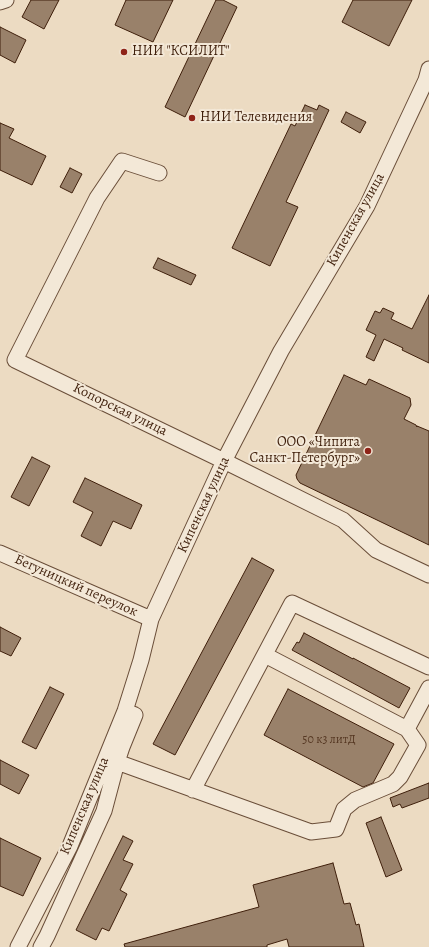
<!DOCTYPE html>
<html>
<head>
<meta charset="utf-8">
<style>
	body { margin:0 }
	canvas { display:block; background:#ecdbc2 }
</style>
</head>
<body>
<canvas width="429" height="947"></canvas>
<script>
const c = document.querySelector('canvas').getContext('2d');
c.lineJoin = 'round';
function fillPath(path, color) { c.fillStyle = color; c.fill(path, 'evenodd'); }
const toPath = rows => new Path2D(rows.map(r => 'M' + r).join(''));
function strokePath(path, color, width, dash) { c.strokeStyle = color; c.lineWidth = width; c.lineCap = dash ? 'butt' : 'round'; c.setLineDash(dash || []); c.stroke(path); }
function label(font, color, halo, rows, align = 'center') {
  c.font = font + ' Alegreya,serif'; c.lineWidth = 4; c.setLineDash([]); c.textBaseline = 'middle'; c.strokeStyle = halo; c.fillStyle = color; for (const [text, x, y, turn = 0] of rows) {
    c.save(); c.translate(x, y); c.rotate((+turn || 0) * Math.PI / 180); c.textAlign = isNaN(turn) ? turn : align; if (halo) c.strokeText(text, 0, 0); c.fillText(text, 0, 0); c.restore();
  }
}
const building = toPath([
	[31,0,59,0,44,29,22,17,31,0],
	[126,0,173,0,153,42,115,25,126,0],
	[216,0,223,0,237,7,185,117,165,107,216,0],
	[353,0,412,0,389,46,342,22,353,0],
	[0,27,26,40,15,63,0,55,0,27],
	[305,105,317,110,319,105,329,110,286,202,298,207,270,266,232,248,291,124,295,126,305,105],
	[346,112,366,122,360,133,341,122,346,112],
	[0,123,14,129,9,138,46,156,32,185,0,170,0,123],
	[70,168,82,174,72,193,60,187,70,168],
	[158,258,196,275,191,285,153,268,158,258],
	[429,295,429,363,402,350,403,348,384,339,374,361,366,357,376,335,366,330,375,311,380,313,383,308,394,313,391,319,412,329,429,295],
	[344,375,366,385,369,379,410,398,411,405,404,419,416,425,417,427,417,426,429,431,429,545,300,483,297,479,296,475,344,375],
	[32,457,50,466,29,506,11,497,32,457],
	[85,478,142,505,131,529,113,521,101,546,81,536,93,512,73,502,85,478],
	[252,558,274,570,175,755,153,744,252,558],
	[0,627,21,638,11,656,0,651,0,627],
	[304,633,353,659,353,658,410,688,399,708,292,650,297,642,299,643,304,633],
	[50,687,64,694,36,749,22,742,50,687],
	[288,689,394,744,373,783,363,787,264,735,288,689],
	[0,760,29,775,19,794,0,784,0,760],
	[429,783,429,798,402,808,400,804,393,807,390,798,429,783],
	[381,817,402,870,386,877,366,823,381,817],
	[123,836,133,841,123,860,133,864,120,890,127,894,109,931,102,928,96,940,76,930,123,836],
	[0,838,41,858,23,896,0,886,0,838],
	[333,863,344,904,350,903,356,925,359,924,364,947,289,947,287,939,267,945,267,947,125,947,124,944,259,907,253,885,333,863]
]);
fillPath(building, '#99816a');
strokePath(building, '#3f1f0b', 1);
const minor = toPath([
	[0,2,6,0],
	[159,173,122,161,97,198,15,360,224,461,343,520,376,550,429,575],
	[0,553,151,619],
	[265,655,407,729],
	[117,762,311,832,336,829,344,809,355,800,393,784,400,777,418,745,407,729,429,688],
	[193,790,292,603,429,667],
	[18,947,70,846,125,711,141,660,151,619,224,461,281,351,367,206,426,80,429,69],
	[41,947,47,936,104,811,117,762,122,747,135,715,125,711]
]);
strokePath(minor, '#6a4e39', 17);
strokePath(minor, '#f3e8d7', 15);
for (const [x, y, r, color] of [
	[124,52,4,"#8f2418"],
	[192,118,4,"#8f2418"],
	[368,451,4,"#8f2418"]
]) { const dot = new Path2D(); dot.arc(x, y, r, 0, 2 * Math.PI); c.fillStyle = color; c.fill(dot); strokePath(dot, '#f3e8d7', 1.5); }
label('12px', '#563823', null, [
	["50 к3 литД",329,740]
]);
label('14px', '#3f1f0b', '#f3e8d7', [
	["НИИ \"КСИЛИТ\"",132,52],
	["НИИ Телевидения",200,118],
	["ООО «Чипита",360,443,"right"],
	["Санкт-Петербург»",360,459,"right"]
], 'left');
label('14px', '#3f1f0b', '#f3e8d7', [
	["Кипенская улица",356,220,-61],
	["Копорская улица",120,410,26],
	["Кипенская улица",204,505,-65],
	["Бегуницкий переулок",76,586,24],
	["Кипенская улица",85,806,-67]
]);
</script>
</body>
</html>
